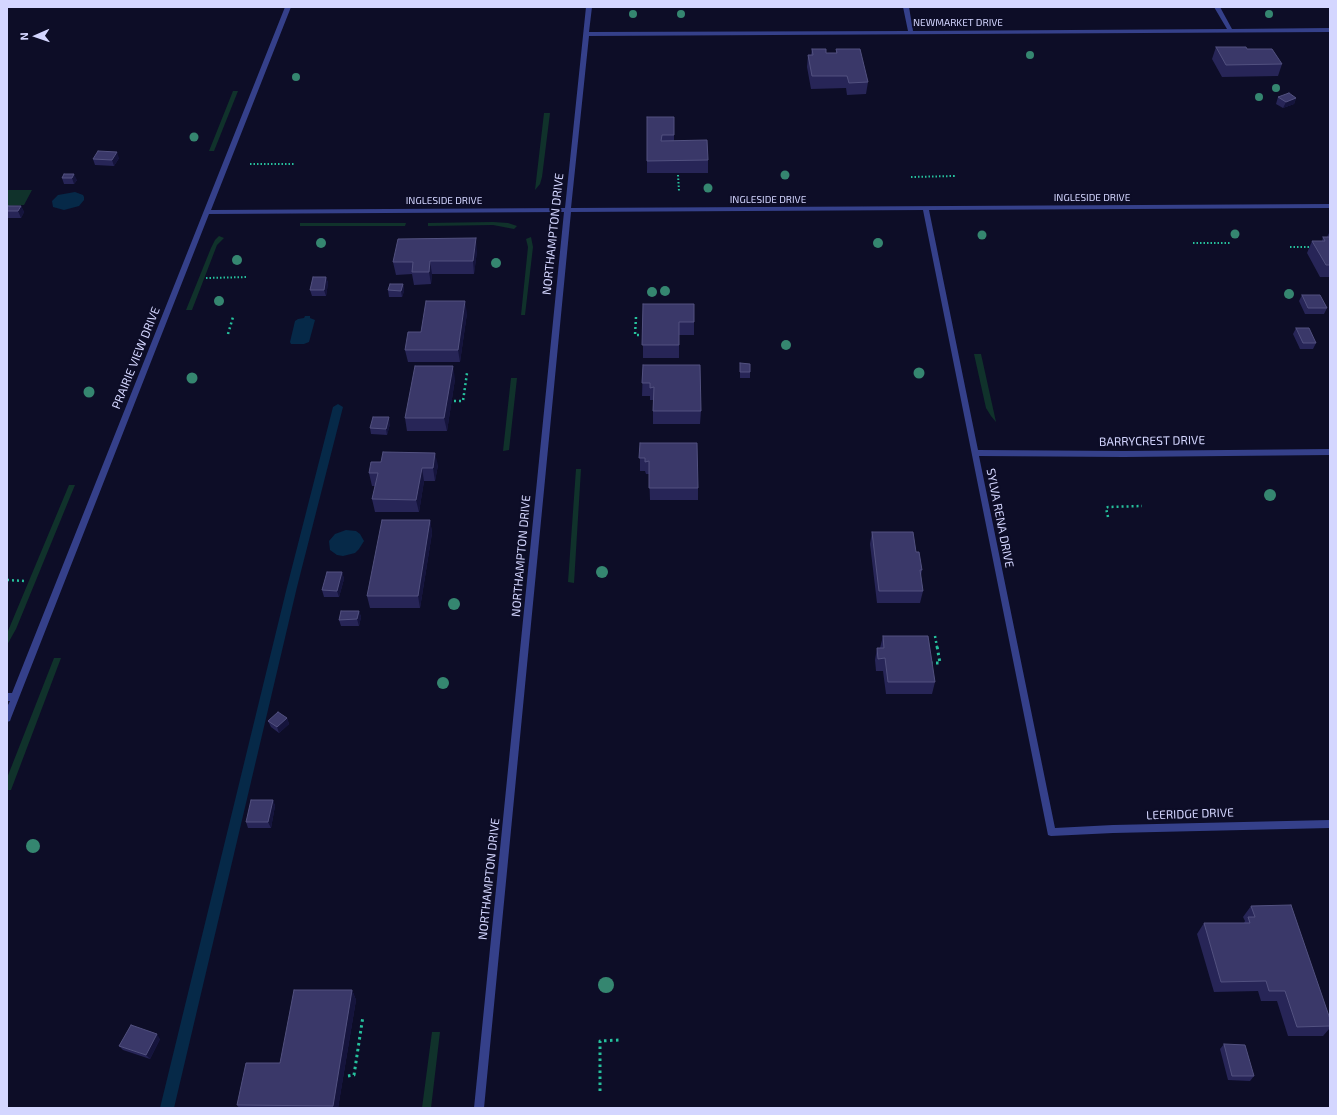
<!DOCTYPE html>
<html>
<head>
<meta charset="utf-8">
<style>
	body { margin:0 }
	#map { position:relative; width:1337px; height:1115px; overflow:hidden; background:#0d0d27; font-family:"Exo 2",sans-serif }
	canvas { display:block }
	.frame { position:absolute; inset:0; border:8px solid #d4d6ff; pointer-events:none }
	.north { position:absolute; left:16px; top:16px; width:40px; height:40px; -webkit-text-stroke:3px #0d0d27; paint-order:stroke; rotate:268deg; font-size:11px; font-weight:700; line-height:16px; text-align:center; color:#d4d6ff }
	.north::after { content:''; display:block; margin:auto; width:14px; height:18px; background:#d4d6ff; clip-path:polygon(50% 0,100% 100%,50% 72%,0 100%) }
</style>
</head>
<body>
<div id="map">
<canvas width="1337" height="1115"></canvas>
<div class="frame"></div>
<div class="north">N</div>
</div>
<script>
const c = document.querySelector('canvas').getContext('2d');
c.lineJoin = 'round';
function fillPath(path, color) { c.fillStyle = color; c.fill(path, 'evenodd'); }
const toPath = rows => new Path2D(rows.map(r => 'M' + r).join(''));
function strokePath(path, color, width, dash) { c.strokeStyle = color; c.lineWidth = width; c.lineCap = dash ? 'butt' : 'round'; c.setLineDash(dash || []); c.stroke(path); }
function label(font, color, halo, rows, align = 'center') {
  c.font = font + ' "Exo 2",sans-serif'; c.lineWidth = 4; c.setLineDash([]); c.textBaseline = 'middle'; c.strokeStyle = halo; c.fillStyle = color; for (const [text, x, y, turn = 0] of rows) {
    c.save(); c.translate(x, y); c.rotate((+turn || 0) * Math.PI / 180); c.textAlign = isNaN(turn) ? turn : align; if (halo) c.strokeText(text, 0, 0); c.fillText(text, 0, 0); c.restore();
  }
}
fillPath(toPath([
	[233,91,238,91,214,151,209,151],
	[544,113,550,113,542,177,540,184,535,190],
	[7,190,32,190,24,205,7,206],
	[493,222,508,223,517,226,514,229,493,225,428,226,428,223],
	[300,223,406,223,405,226,300,226],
	[219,236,224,238,217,245,192,310,186,310,211,248,215,240],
	[531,237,533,247,525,315,521,315,528,247,526,239],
	[974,354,981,354,996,422,991,416,986,408],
	[511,378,517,378,509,450,503,451],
	[576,469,581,469,574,583,568,582],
	[69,485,75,485,16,629,7,645,8,631],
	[54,658,61,658,11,790,7,790,7,778],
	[432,1032,440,1032,431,1108,422,1108]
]), '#10322b');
fillPath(toPath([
	[75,192,83,195,84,197,84,200,79,206,64,210,53,207,52,201,58,195],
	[305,316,310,316,310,318,315,320,309,342,304,344,291,344,290,342,295,321,298,319,304,318],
	[346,530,356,531,360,534,364,541,359,549,355,553,343,556,337,555,330,550,329,541,335,534]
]), '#062948');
fillPath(toPath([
	[338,404,343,407,297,587,174,1108,160,1108,287,587,333,407,338,404]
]), '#062948');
strokePath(toPath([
	[250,164,295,164],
	[678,175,679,191],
	[911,177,954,176,953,174],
	[1193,243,1230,243],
	[1290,247,1313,247],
	[206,278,248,277]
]), '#26c19d', 2, [1.5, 2]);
strokePath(toPath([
	[636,317,635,335,640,335],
	[228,334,233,317],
	[454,401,463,401,467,373],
	[1108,517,1106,508,1108,507,1142,506],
	[7,580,25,581],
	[935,636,937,647]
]), '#26c19d', 2.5, [2, 3]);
strokePath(toPath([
	[930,663,940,663,937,646],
	[348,1076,354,1075,363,1016],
	[600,1091,600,1041,619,1040]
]), '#26c19d', 3, [2.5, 3.5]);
fillPath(toPath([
	[285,7,291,7,211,210,565,208,586,7,592,7,589,32,908,31,903,7,909,7,913,31,1227,29,1214,7,1220,7,1232,29,1330,28,1330,32,589,36,571,208,1330,204,1330,208,929,210,978,450,1124,451,1330,449,1330,455,1124,457,979,456,1055,828,1113,825,1330,820,1330,828,1113,833,1051,836,1048,835,923,210,571,212,484,1108,474,1108,564,212,209,214,11,718,10,721,7,722,7,707,10,701,7,701,7,693,12,693,285,7]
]), '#35408a');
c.fillStyle = '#358670';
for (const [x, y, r] of [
	[633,14,4],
	[681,14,4],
	[1269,14,4],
	[1030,55,4],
	[296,77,4],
	[1276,88,4],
	[1259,97,4],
	[194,137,4.5],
	[785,175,4.5],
	[708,188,4.5],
	[1235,234,4.5],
	[982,235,4.5],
	[321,243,5],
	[878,243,5],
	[237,260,5],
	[496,263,5],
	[665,291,5],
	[652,292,5],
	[1289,294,5],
	[219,301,5],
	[786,345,5],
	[919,373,5.5],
	[192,378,5.5],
	[89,392,5.5],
	[1270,495,6],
	[602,572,6],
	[454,604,6],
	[443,683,6],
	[33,846,7],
	[606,985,8]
]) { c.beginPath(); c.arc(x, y, r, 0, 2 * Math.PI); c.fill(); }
fillPath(toPath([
	[1216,47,1282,64,1278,76,1222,77,1212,59],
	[812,49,826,53,836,53,836,49,868,82,866,94,847,95,846,88,811,89,807,67,808,55,811,55],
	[1278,97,1296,98,1294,104,1283,108,1276,104],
	[647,117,674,117,674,141,708,160,708,173,647,173],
	[119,158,114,166,95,165,93,159],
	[64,174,77,180,74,184,64,184,62,178],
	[21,206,24,212,21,218,8,218,7,216,7,207],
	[1329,233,1330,233,1330,277,1320,277,1307,253,1312,241,1322,241,1323,237,1327,237],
	[477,251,474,274,432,274,431,284,414,285,412,274,396,275,393,262],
	[326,277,328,283,326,296,312,296,310,290],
	[403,284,404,291,402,297,389,297,388,290],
	[1302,295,1327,308,1324,314,1305,314,1299,301],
	[643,304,694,322,694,335,679,335,679,358,643,358],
	[467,313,460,362,408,362,405,350,421,332],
	[1296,328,1316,343,1313,349,1300,349,1293,334],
	[740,363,750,372,750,378,740,378],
	[643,365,701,411,700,424,653,424,653,400,650,400,650,396,642,396],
	[455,379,447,431,407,431,405,418],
	[390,424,387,435,371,434,370,428],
	[640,443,698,488,698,500,650,500,649,474,646,474,645,471,640,471],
	[438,465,435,481,424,481,419,512,375,512,372,499,375,486,372,486,369,473],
	[430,520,432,533,420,608,370,608,367,596],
	[872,532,916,552,922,570,921,576,923,591,920,603,877,603,870,544],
	[342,572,344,579,339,597,324,597,322,590],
	[359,611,361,617,359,626,341,626,339,620],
	[883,636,935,682,932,694,886,694,883,671,876,671,875,660,877,648,880,648],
	[287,718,289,724,279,733,271,727,268,721],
	[273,800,275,806,271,828,248,828,246,822],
	[1251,906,1330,1019,1330,1028,1323,1036,1288,1036,1277,1001,1261,1001,1258,991,1214,992,1197,934,1204,923,1244,923,1245,921,1243,917],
	[352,990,356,1000,338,1108,239,1108,237,1105,280,1063],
	[160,1039,150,1059,123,1050,119,1046],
	[1224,1044,1254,1076,1250,1081,1228,1080,1220,1049]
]), '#272557');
fillPath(toPath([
	[1296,98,1294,104,1283,108,1286,102],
	[117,152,119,158,114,166,112,160],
	[74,174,77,180,74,184,72,178],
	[21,206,24,212,21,218,18,211],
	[476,238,477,251,474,274,473,261],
	[430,261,432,274,431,284,429,272],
	[326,277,328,283,326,296,324,290],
	[403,284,404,291,402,297,401,291],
	[465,301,467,313,460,362,458,350],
	[453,366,455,379,447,431,444,418],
	[389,417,390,424,387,435,386,429],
	[435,453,438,465,435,481,433,468],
	[422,468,424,481,419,512,416,500],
	[430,520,432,533,420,608,418,596],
	[342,572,344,579,339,597,337,591],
	[359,611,361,617,359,626,357,619],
	[287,718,289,724,279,733,277,727],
	[273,800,275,806,271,828,268,822],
	[352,990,356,1000,338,1108,334,1108,333,1106],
	[157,1034,160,1039,150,1059,146,1055]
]), '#15143c');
const building = toPath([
	[1216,47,1246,47,1247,49,1272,49,1282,64,1226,65,1216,47],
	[812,49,826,49,826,53,837,53,836,49,860,49,868,82,849,83,847,76,812,76,808,55,813,55,812,49],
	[1289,93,1296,98,1286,102,1278,97,1289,93],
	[647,117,674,117,674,135,662,135,661,141,707,140,708,160,647,161,647,117],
	[98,151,117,152,112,160,93,159,98,151],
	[64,174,74,174,72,178,62,178,64,174],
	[8,206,21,206,18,211,7,211,7,207,8,206],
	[1323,237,1330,237,1330,265,1326,265,1312,241,1325,241,1323,237],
	[476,238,473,261,430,261,429,272,412,272,413,262,393,262,398,239,476,238],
	[313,277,326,277,324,290,310,290,313,277],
	[390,284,403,284,401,291,388,290,390,284],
	[1302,295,1320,295,1327,308,1308,308,1302,295],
	[426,301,465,301,458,350,405,350,408,332,421,332,426,301],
	[643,304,694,304,694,322,679,322,679,345,642,345,643,304],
	[1296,328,1309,328,1316,343,1303,343,1296,328],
	[740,363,750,364,750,372,740,372,740,363],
	[643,365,700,365,701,411,653,411,654,387,650,388,650,383,642,383,643,365],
	[415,366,453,366,444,418,405,418,415,366],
	[373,417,389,417,386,429,370,428,373,417],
	[640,443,697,443,698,488,649,488,649,461,645,462,645,458,639,458,640,443],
	[383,452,435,453,433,468,422,468,416,500,372,499,378,473,369,473,371,462,381,462,383,452],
	[382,520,430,520,418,596,367,596,382,520],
	[872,532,913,532,916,552,919,552,922,570,920,570,923,591,879,591,872,532],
	[327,572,342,572,337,591,322,590,327,572],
	[341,611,359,611,357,619,339,620,341,611],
	[883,636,928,636,935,682,888,682,885,658,878,659,877,648,884,648,883,636],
	[278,712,287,718,277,727,268,721,278,712],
	[251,800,273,800,268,822,246,822,251,800],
	[1291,905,1330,1019,1330,1026,1297,1027,1285,991,1269,991,1266,981,1221,982,1204,923,1250,923,1248,917,1255,917,1251,906,1291,905],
	[294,990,352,990,333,1106,237,1105,246,1063,280,1063,294,990],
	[131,1025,157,1034,146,1055,119,1046,131,1025],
	[1224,1044,1245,1045,1254,1076,1232,1076,1224,1044]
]);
fillPath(building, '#3a3869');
strokePath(building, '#525180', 1);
label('10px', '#d4d6ff', '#0d0d27', [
	["NEWMARKET DRIVE",958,23],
	["INGLESIDE DRIVE",1092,198],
	["INGLESIDE DRIVE",768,200],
	["INGLESIDE DRIVE",444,201]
]);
label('12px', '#d4d6ff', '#0d0d27', [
	["NORTHAMPTON DRIVE",553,234,-84],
	["PRAIRIE VIEW DRIVE",136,358,-68],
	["BARRYCREST DRIVE",1152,441,-1],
	["SYLVA RENA DRIVE",1000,518,79],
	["NORTHAMPTON DRIVE",521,556,-85],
	["LEERIDGE DRIVE",1190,814,-2],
	["NORTHAMPTON DRIVE",489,879,-84]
]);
</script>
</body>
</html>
